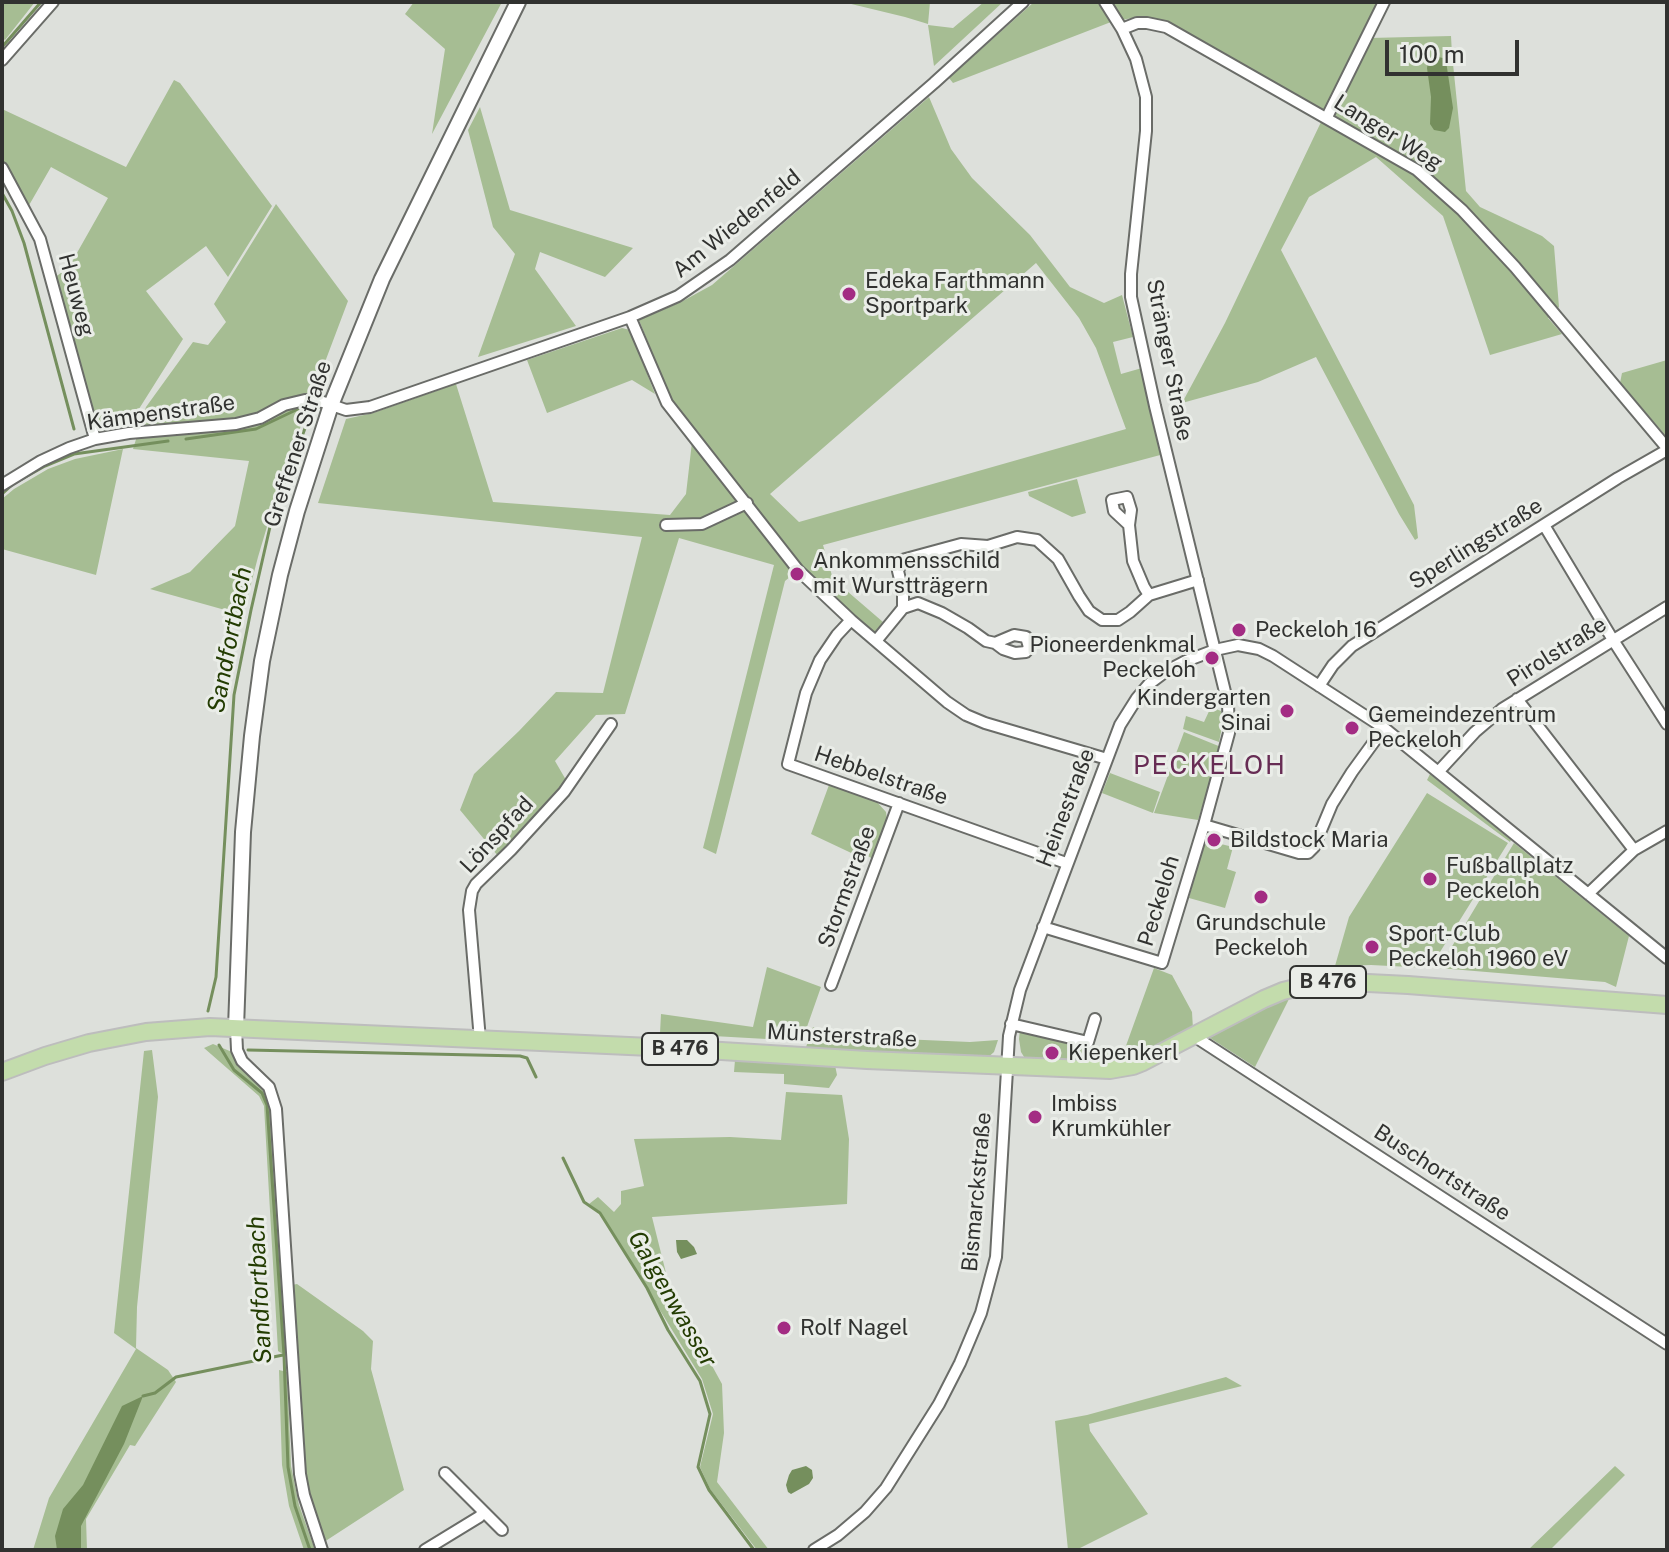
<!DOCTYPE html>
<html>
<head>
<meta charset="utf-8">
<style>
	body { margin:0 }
	#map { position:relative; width:1669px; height:1552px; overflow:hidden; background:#dde0db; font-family:"Public Sans",sans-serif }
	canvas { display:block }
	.frame { position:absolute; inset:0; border:4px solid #313230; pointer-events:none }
	.scale { position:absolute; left:1385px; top:40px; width:134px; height:36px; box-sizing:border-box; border:4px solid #313230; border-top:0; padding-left:10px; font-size:24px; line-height:28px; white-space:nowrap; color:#313230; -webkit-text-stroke:6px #eaede8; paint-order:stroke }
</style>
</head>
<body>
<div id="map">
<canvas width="1669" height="1552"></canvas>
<div class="frame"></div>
<div class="scale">100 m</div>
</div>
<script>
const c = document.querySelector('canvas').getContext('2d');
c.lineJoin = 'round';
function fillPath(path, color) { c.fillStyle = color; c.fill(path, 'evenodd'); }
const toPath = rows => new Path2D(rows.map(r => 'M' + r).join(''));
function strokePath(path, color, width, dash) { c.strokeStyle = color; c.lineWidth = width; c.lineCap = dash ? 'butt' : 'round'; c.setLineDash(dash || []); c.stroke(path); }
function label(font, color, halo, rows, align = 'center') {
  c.font = font + ' "Public Sans",sans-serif'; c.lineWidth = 6; c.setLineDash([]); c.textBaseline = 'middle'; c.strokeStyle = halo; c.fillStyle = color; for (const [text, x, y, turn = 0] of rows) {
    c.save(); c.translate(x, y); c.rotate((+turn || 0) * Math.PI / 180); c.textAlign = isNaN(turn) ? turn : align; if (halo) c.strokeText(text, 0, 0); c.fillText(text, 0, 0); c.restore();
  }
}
fillPath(toPath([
	[2,2,35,2,5,40,2,38],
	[414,2,502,2,432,134,445,49,405,14],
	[843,2,930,2,928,24,905,17],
	[984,2,1003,2,934,66,928,25,953,28],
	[1034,2,1098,2,1111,22,953,83,949,78],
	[1111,2,1378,2,1326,112,1210,48,1147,18,1137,17,1122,20],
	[1451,36,1452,54,1466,191,1480,207,1542,236,1554,246,1559,307,1548,318,1562,334,1490,355,1443,216,1376,157,1309,197,1281,250,1414,505,1418,538,1415,540,1399,514,1316,357,1258,382,1182,403,1225,323,1322,120,1330,124,1370,38],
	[174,80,180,83,272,206,228,277,206,246,146,291,183,339,132,420,97,428,54,278,69,267,108,198,51,167,28,207,2,159,2,109,126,167],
	[929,97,951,149,972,178,1030,235,1070,287,1104,303,1122,295,1133,337,1113,342,1121,374,1142,368,1164,454,823,545,833,579,883,622,874,633,805,572,802,567,785,581,716,854,703,848,774,565,679,538,625,714,596,715,555,761,566,780,498,856,460,810,474,774,519,731,556,692,603,693,642,537,318,503,346,419,373,413,456,384,493,502,670,515,686,494,692,442,702,439,671,399,639,320,681,302,712,285],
	[1036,263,1079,318,1096,348,1126,429,799,522,770,494],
	[480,107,510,210,633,248,605,277,540,252,535,269,576,326,478,357,515,254,493,227,468,130],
	[276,204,348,301,282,476,258,557,243,615,150,589,190,572,235,526,249,461,133,449,146,407,193,342,208,345,226,322,214,304],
	[622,328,630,330,655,394,632,380,547,413,527,360],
	[1667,360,1667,437,1620,383,1622,373],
	[123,449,96,575,2,549,2,499,14,489,48,469,75,459],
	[1077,479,1086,513,1072,517,1029,496,1028,492],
	[1211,707,1221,711,1222,727,1219,742,1183,729,1186,716,1204,722],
	[1184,732,1221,747,1198,820,1154,813],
	[1110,773,1160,792,1153,813,1102,793],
	[1430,774,1511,840,1510,842,1427,780],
	[829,785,877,802,886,812,887,820,873,859,866,855,864,859,811,834],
	[1427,793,1508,843,1430,968,1371,965,1335,966,1349,917],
	[1208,834,1215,835,1213,842,1233,847,1227,869,1236,872,1225,908,1189,898,1205,837],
	[1514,843,1629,936,1616,987,1605,982,1439,968],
	[767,967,821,987,802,1041,660,1033,661,1014,753,1027],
	[1154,968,1172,975,1192,1012,1193,1029,1132,1061,1115,1064,1026,1060,1021,1052,1019,1039,1020,1029,1123,1054],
	[1292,993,1255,1067,1207,1036],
	[813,1027,832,1036,970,1042,998,1040,994,1052,985,1060,909,1057,877,1051,845,1053,805,1050],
	[213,1044,232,1052,239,1064,264,1087,269,1096,286,1356,278,1351,264,1106,259,1096,204,1048],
	[152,1050,158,1097,137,1307,136,1348,168,1370,176,1382,135,1446,130,1445,86,1519,87,1550,33,1550,49,1498,136,1349,114,1333,144,1051],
	[735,1060,835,1065,837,1075,829,1088,784,1084,784,1074,734,1072],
	[786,1092,842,1095,849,1139,847,1204,652,1217,670,1289,722,1384,724,1433,717,1482,769,1550,757,1550,710,1489,700,1467,713,1414,702,1379,600,1212,589,1204,598,1197,614,1212,621,1204,621,1191,644,1186,634,1139,730,1137,781,1140],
	[297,1284,363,1331,373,1341,371,1369,404,1490,324,1542,308,1494,304,1473,292,1285],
	[279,1370,287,1372,291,1466,299,1505,315,1550,304,1550,289,1506,282,1465],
	[1226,1377,1242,1386,1089,1424,1090,1431,1148,1514,1076,1550,1068,1550,1055,1421,1087,1415],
	[1615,1466,1625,1475,1550,1550,1528,1550]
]), '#a6bd93');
fillPath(toPath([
	[1438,57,1443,58,1446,61,1453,108,1449,128,1445,132,1434,130,1430,124,1431,97,1427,68,1428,62,1433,58],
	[676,1240,687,1240,694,1247,697,1254,681,1259,677,1252],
	[143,1396,124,1444,81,1526,81,1550,57,1550,55,1536,63,1509,83,1485,122,1406],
	[806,1466,812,1470,813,1478,809,1484,791,1494,788,1492,786,1485,789,1475,792,1470]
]), '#758f5d');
strokePath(toPath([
	[2,47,41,2],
	[2,193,12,211,24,243,74,429],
	[186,439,256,429,298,409,311,412,272,518,251,610,234,695,216,977,208,1011],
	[2,494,13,484,45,466,74,454,168,441],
	[219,1045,234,1070,262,1093,267,1105,284,1355,288,1467,295,1506,310,1550],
	[248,1050,520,1056,527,1058,536,1077],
	[563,1158,584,1202,600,1213,647,1288,668,1330,700,1381,710,1414,698,1467,709,1490,754,1550],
	[143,1396,155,1393,176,1377,283,1355]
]), '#758f5d', 3);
const street = toPath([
	[1122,29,1137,23,1147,23,1166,27,1417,170,1462,210,1515,267,1667,448],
	[2,60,53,2],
	[1327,117,1384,2],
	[2,168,40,239,95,439],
	[630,317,667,403,798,570,851,620],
	[2,485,41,461,69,448,95,439,129,433,236,424,260,418,284,405,305,400,323,402,346,410,370,407,630,317,678,296,730,260,934,83,1023,2],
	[666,525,702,524,747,503],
	[1129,525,1131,510,1127,497,1112,500,1114,511,1129,525,1133,561,1144,587,1149,595],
	[1544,525,1613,640,1667,724],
	[903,608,918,603,942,613,968,628,986,641,995,643,1014,635,1026,637,1029,647,1026,652,1015,653,1003,649,995,643],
	[876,641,903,608,903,592,898,571,902,560,961,544,988,546,1017,537,1037,540,1058,559,1079,596,1089,611,1102,620,1118,620,1130,612,1149,595,1198,580],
	[1319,686,1333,665,1352,646,1618,478,1667,450],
	[1517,699,1634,850],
	[1439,771,1475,732,1502,709,1667,607],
	[1204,825,1299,853,1308,853,1314,847,1332,804,1352,772,1384,728],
	[1066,863,788,764,806,693,820,660,837,635,851,620,947,702,966,715,985,723,1107,759],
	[1588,894,1634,850,1667,831],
	[1043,927,1162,963,1204,825,1229,733,1228,704,1155,406,1131,297,1131,274,1146,131,1146,97,1136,59,1122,29,1105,2],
	[831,985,899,803],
	[1011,1024,1088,1042,1095,1019],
	[236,1028,237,1050,242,1061,269,1087,276,1109,300,1474,304,1495,322,1550],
	[1197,1034,1200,1040,1667,1344],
	[480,1040,469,910,472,891,476,884,511,850,564,792,611,724],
	[445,1473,502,1530],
	[425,1550,479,1517,484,1512],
	[814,1550,838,1535,865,1512,886,1488,939,1404,960,1363,981,1313,996,1257,1009,1036,1020,990,1120,725,1137,698,1149,684,1165,672,1186,661,1215,650,1238,645,1259,649,1273,656,1384,728,1667,958]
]);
const secondary = toPath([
	[236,1028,243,832,252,736,262,661,280,575,297,511,331,405,382,279,518,2]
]);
const primary = toPath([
	[2,1072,45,1056,89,1043,146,1032,210,1027,673,1048,867,1060,1110,1070,1133,1066,1143,1062,1264,999,1283,991,1312,984,1348,982,1408,985,1667,1005]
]);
strokePath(street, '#6a6c68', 14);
strokePath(secondary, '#6a6c68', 18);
strokePath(primary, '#bdbdbd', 20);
strokePath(street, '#fff', 10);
strokePath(secondary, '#fff', 14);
strokePath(primary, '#c3dcac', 16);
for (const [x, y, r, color] of [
	[849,294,8,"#a32c83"],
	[797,574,8,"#a32c83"],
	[1239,630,8,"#a32c83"],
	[1212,658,8,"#a32c83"],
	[1287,711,8,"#a32c83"],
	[1352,728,8,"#a32c83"],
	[1214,840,8,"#a32c83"],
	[1430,879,8,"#a32c83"],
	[1261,897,8,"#a32c83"],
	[1372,947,8,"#a32c83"],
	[1052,1053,8,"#a32c83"],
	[1035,1117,8,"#a32c83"],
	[784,1328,8,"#a32c83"]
]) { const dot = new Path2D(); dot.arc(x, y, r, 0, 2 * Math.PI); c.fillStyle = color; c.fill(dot); strokePath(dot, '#eaede8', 3); }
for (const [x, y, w] of [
	[1328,982,76],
	[680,1049,76]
]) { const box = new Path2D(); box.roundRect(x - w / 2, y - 16, w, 32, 6); c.fillStyle = '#eaede8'; c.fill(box); strokePath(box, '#313230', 2); }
label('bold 20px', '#313230', null, [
	["B 476",1328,982],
	["B 476",680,1049]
]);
label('22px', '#313230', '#eaede8', [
	["Langer Weg",1388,133,32],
	["Am Wiedenfeld",737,224,-39],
	["Heuweg",76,295,75],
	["Stränger Straße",1169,360,79],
	["Kämpenstraße",161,413,-8],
	["Greffener Straße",298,444,-72],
	["Sperlingstraße",1476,544,-32],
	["Pirolstraße",1557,652,-32],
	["Hebbelstraße",881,776,19],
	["Heinestraße",1066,808,-69],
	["Lönspfad",497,835,-47],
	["Stormstraße",847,887,-70],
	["Peckeloh",1159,901,-73],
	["Münsterstraße",842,1036,3],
	["Buschortstraße",1442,1173,33],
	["Bismarckstraße",977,1192,-85]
]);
label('22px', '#313230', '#eaede8', [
	["Edeka Farthmann",865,281],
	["Sportpark",865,306],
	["Ankommensschild",813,561],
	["mit Wurstträgern",813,586],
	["Peckeloh 16",1255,630],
	["Pioneerdenkmal",1196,645,"right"],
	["Peckeloh",1196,670,"right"],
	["Kindergarten",1271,698,"right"],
	["Sinai",1271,723,"right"],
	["Gemeindezentrum",1368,715],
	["Peckeloh",1368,740],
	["Bildstock Maria",1230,840],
	["Fußballplatz",1446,866],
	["Peckeloh",1446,891],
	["Grundschule",1261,923,"center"],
	["Peckeloh",1261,948,"center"],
	["Sport-Club",1388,934],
	["Peckeloh 1960 eV",1388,959],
	["Kiepenkerl",1068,1053],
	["Imbiss",1051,1104],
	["Krumkühler",1051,1129],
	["Rolf Nagel",800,1328]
], 'left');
label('italic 24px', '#233c02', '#eaede8', [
	["Sandfortbach",230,640,-79],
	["Sandfortbach",260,1290,-93],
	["Galgenwasser",672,1299,60]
]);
c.letterSpacing = '2px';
label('26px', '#672c54', '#eaede8', [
	["PECKELOH",1210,766]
]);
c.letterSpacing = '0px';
</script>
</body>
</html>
